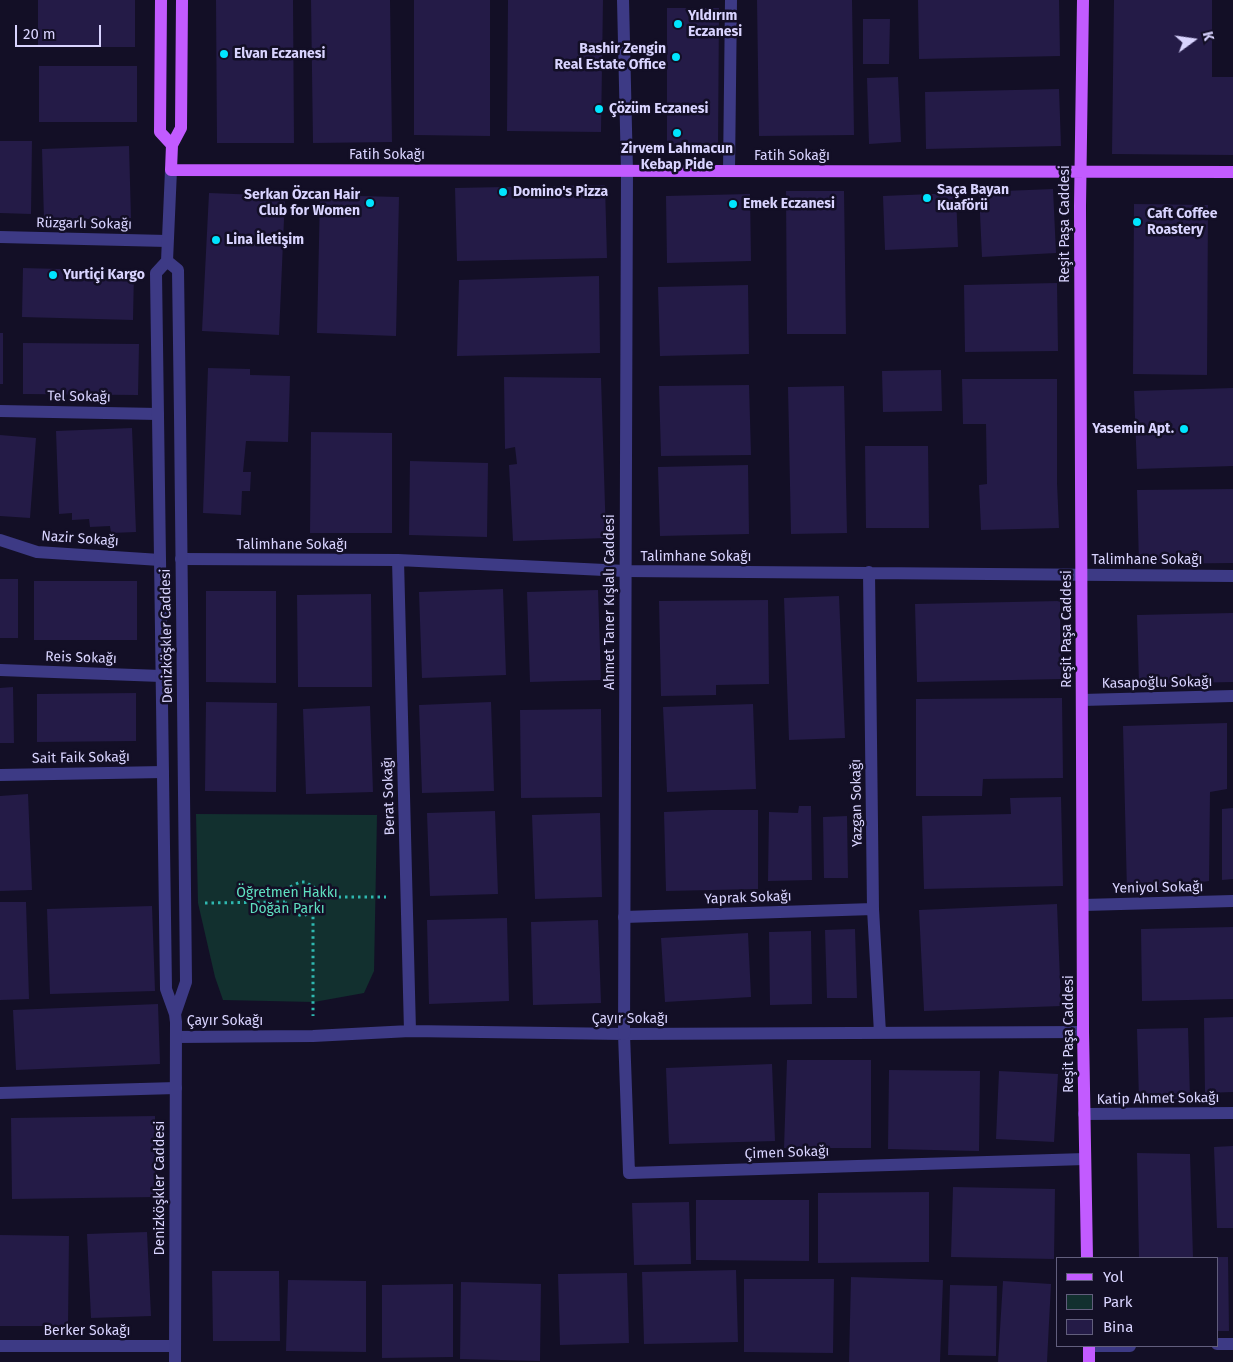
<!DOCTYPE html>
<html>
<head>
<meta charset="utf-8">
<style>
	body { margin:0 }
	#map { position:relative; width:1233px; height:1362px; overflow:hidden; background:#130f26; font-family:"Fira Sans",sans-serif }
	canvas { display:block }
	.legend { position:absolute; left:1056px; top:1257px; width:162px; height:90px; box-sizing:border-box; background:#130f26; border:1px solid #625e7d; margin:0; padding:6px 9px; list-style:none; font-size:15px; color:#d9d4ff }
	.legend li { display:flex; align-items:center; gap:10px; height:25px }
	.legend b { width:25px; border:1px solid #625e7d }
	.north { position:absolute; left:1168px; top:15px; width:50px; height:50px; -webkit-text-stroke:4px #130f26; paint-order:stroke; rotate:76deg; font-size:14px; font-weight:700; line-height:20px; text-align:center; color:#d9d4ff }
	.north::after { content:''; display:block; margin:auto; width:18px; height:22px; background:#d9d4ff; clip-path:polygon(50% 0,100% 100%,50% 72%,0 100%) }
	.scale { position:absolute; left:15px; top:25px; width:86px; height:22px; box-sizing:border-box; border:2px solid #d9d4ff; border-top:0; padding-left:6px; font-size:15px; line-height:18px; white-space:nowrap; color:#d9d4ff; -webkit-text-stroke:4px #130f26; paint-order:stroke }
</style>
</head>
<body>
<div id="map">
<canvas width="1233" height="1362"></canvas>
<ul class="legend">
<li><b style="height:6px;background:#c25bff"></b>Yol</li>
<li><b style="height:14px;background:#12302f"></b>Park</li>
<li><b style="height:14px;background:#241b47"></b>Bina</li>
</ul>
<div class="north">K</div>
<div class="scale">20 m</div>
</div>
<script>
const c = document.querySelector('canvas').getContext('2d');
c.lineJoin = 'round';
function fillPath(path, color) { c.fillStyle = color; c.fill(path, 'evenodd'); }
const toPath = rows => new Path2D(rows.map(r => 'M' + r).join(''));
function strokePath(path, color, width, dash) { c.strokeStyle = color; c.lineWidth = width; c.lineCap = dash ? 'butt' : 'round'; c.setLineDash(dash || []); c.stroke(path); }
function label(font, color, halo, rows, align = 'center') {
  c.font = font + ' "Fira Sans",sans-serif'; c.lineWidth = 5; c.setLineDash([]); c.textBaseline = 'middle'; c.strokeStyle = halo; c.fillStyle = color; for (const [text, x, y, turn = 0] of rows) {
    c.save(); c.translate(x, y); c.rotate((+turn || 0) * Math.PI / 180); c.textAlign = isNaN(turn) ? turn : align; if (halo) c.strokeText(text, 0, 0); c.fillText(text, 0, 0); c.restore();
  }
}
fillPath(toPath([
	[196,814,377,815,374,971,364,993,314,1002,223,1000,215,977,198,903]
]), '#12302f');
fillPath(toPath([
	[38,0,135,0,135,47,38,47],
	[216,0,293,0,294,143,217,143],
	[311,0,390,0,392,142,313,143],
	[414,0,490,0,490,136,414,135],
	[508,0,603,0,601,132,507,131],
	[757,0,852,0,854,135,759,136],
	[918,0,1059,0,1060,56,919,59],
	[1114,0,1212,0,1212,77,1233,77,1233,155,1112,154],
	[667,8,719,8,718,147,667,147],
	[863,19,890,19,889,64,863,64],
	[39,66,137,66,137,122,39,122],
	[898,77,901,142,869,144,867,78],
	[1059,89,1061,146,926,149,925,92],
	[0,141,32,141,31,214,0,213],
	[129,146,131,218,44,220,42,149],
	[605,185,607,258,457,261,455,188],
	[1053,189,1056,253,982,257,979,192],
	[786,191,844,191,846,334,787,334],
	[209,193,285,196,279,335,202,331],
	[956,193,958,247,885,250,883,196],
	[750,194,751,261,667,263,666,196],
	[320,195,399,197,396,336,317,333],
	[1134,204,1208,205,1207,375,1133,374],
	[23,268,134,271,133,320,22,317],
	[599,276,600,353,457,356,459,280],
	[1057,283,1058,351,965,352,964,285],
	[748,285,749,354,660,356,658,287],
	[0,333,3,333,3,384,0,384],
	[23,343,139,344,138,395,23,394],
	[208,368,250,369,250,375,290,376,288,442,246,441,243,472,251,472,250,491,242,491,241,515,203,513],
	[941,370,942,411,883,412,882,371],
	[504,377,601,378,606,538,513,541,509,465,517,464,515,447,505,449],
	[962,379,1057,379,1057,483,1059,528,981,530,979,485,987,484,986,424,963,424],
	[749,385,751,455,661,456,659,386],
	[844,386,847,533,791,534,788,387],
	[1233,388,1233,466,1137,469,1134,391],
	[132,428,136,532,111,533,110,526,90,527,89,519,72,520,72,513,59,514,56,431],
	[311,432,392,433,392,533,310,533],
	[0,435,36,438,30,518,0,516],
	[865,446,928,446,929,528,866,528],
	[410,461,488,463,487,537,409,535],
	[748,465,749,534,660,536,658,467],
	[1233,489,1233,563,1139,564,1137,490],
	[0,579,18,579,18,638,0,638],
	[34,581,137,581,137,640,34,640],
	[503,589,506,675,422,678,419,592],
	[598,590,601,680,530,682,527,592],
	[206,591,276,591,276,683,206,682],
	[371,594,372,687,298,687,297,595],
	[839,596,845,738,789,740,784,598],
	[768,600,769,684,716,685,716,695,661,696,659,601],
	[1060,601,1061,679,917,682,915,604],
	[1233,613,1233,682,1139,684,1137,615],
	[13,687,14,743,0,743,0,688],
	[136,693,136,741,37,742,37,694],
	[1062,698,1063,778,983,779,982,796,916,796,916,699],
	[206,702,277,703,276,792,205,791],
	[491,702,494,791,422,793,419,705],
	[753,704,756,789,667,792,663,707],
	[370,706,373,792,306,794,303,709],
	[601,709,602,797,521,798,520,710],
	[1227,723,1227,789,1210,792,1209,881,1127,892,1123,726],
	[28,794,32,890,0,891,0,796],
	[1061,797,1063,886,924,889,922,816,1011,814,1010,798],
	[799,806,811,806,812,880,768,881,769,812,798,813],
	[1233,808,1233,879,1222,880,1222,809],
	[711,810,758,810,758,889,666,891,664,812],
	[495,811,498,894,430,896,427,813],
	[600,813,602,897,535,899,532,815],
	[847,816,848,878,824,878,823,817],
	[0,902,26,902,29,999,0,1000],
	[1057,904,1061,1006,924,1011,919,910],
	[152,906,155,991,50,994,47,909],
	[507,918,509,1001,429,1004,427,920],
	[598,920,601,1003,533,1005,531,922],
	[1233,927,1233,999,1142,1001,1141,929],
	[855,929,857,998,827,998,825,930],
	[811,931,812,1004,770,1005,769,932],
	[748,933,751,997,665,1002,661,938],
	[158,1004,160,1064,16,1070,13,1010],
	[1233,1017,1233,1092,1205,1093,1204,1018],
	[1188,1028,1190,1099,1139,1100,1137,1029],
	[787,1060,871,1060,871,1148,784,1148],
	[772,1064,775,1141,669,1144,666,1068],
	[889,1070,980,1071,979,1151,888,1149],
	[999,1071,1058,1074,1054,1142,996,1139],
	[155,1116,156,1197,12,1199,11,1118],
	[1233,1146,1233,1228,1217,1228,1214,1147],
	[1137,1153,1190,1154,1193,1258,1139,1258],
	[953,1187,1055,1189,1054,1259,951,1257],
	[929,1192,929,1262,818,1263,818,1193],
	[696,1200,809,1200,809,1261,696,1260],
	[689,1202,691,1264,634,1265,632,1203],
	[147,1232,151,1316,91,1318,87,1234],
	[0,1235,69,1236,68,1326,0,1326],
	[1217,1257,1228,1257,1229,1331,1217,1331],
	[736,1270,738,1342,644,1344,642,1272],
	[212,1271,279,1271,280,1341,213,1341],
	[627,1273,629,1343,560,1345,558,1274],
	[851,1277,943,1280,940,1362,849,1362],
	[744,1279,834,1279,833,1353,744,1352],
	[288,1280,366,1281,366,1352,286,1351],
	[1003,1281,1051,1284,1047,1362,998,1362],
	[461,1282,541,1284,540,1361,460,1359],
	[453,1284,453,1357,382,1358,382,1285],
	[950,1285,997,1286,996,1356,948,1355]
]), '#241b47');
strokePath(toPath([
	[319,897,386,897],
	[205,903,285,902],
	[313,912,302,916,291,912,285,902,286,891,290,887,300,882,305,882,314,887,319,897,318,903,313,912,313,1016]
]), '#2fb8b0', 3, [2.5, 4]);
strokePath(toPath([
	[623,0,627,171]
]), '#3d3a85', 12);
strokePath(toPath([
	[729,171,731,0],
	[0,237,167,241],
	[0,411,158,414],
	[0,540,37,552,160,560],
	[181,559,398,560,625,571,1233,576],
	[398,560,410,1031],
	[869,572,873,909,880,1033],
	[0,670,161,676],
	[1082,700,1233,696],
	[0,775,163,772],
	[1083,905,1233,901],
	[624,917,873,909],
	[624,1034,629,1173,1085,1159],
	[176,1037,313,1036,410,1031,624,1034,1083,1032],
	[0,1093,176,1088],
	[1084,1114,1233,1113],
	[1217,1344,1233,1344],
	[0,1346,175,1346],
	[1089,1346,1130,1346]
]), '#3d3a85', 12);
strokePath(toPath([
	[171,170,167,261,156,273,166,989,175,1014,176,1022,175,1362],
	[167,261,178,270,180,416,186,982,175,1014],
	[624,1034,627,171]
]), '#3d3a85', 12);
strokePath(toPath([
	[161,0,160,132,172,145],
	[182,0,181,128,172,145,171,170,1233,172],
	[1083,0,1080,206,1083,1032,1087,1258],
	[1089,1346,1089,1362]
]), '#c25bff', 12);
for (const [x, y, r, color] of [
	[678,24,5,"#00e5ff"],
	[224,54,5,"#00e5ff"],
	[676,57,5,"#00e5ff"],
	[599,109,5,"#00e5ff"],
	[677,133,5,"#00e5ff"],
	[503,192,5,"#00e5ff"],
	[927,198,5,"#00e5ff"],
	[370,203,5,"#00e5ff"],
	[733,204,5,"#00e5ff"],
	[1137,222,5,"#00e5ff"],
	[216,240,5,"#00e5ff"],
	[53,275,5,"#00e5ff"],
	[1184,429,5,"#00e5ff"]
]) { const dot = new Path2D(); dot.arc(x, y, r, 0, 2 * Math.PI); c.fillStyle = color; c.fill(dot); strokePath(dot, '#130f26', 2); }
label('bold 14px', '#d9d4ff', '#130f26', [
	["Yıldırım",688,16],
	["Eczanesi",688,32],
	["Bashir Zengin",666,49,"right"],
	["Real Estate Office",666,65,"right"],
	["Elvan Eczanesi",234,54],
	["Çözüm Eczanesi",609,109],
	["Zirvem Lahmacun",677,149,"center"],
	["Kebap Pide",677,165,"center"],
	["Saça Bayan",937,190],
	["Kuaförü",937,206],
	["Domino's Pizza",513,192],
	["Serkan Özcan Hair",360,195,"right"],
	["Club for Women",360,211,"right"],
	["Emek Eczanesi",743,204],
	["Caft Coffee",1147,214],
	["Roastery",1147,230],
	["Lina İletişim",226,240],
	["Yurtiçi Kargo",63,275],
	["Yasemin Apt.",1174,429,"right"]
], 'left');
label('14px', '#d9d4ff', '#130f26', [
	["Fatih Sokağı",387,155],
	["Fatih Sokağı",792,156],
	["Rüzgarlı Sokağı",84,224,1],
	["Reşit Paşa Caddesi",1065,224,-90],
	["Tel Sokağı",79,397,1],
	["Nazir Sokağı",80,539,4],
	["Talimhane Sokağı",292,545],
	["Talimhane Sokağı",696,557],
	["Talimhane Sokağı",1147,560],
	["Ahmet Taner Kışlalı Caddesi",610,602,-90],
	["Reşit Paşa Caddesi",1067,629,-90],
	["Denizköşkler Caddesi",167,636,-91],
	["Reis Sokağı",81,658,2],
	["Kasapoğlu Sokağı",1157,683,-1],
	["Sait Faik Sokağı",81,758,-1],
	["Berat Sokağı",389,796,-92],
	["Yazgan Sokağı",857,803,-91],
	["Yeniyol Sokağı",1158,888,-1],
	["Yaprak Sokağı",748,898,-2],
	["Çayır Sokağı",630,1019],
	["Çayır Sokağı",225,1021],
	["Reşit Paşa Caddesi",1069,1034,-90],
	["Katip Ahmet Sokağı",1158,1099,-1],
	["Çimen Sokağı",787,1153,-2],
	["Denizköşkler Caddesi",160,1188,-90],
	["Berker Sokağı",87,1331]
]);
label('14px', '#5fe0c0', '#130f26', [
	["Öğretmen Hakkı",287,893],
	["Doğan Parkı",287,909]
]);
</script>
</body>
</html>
